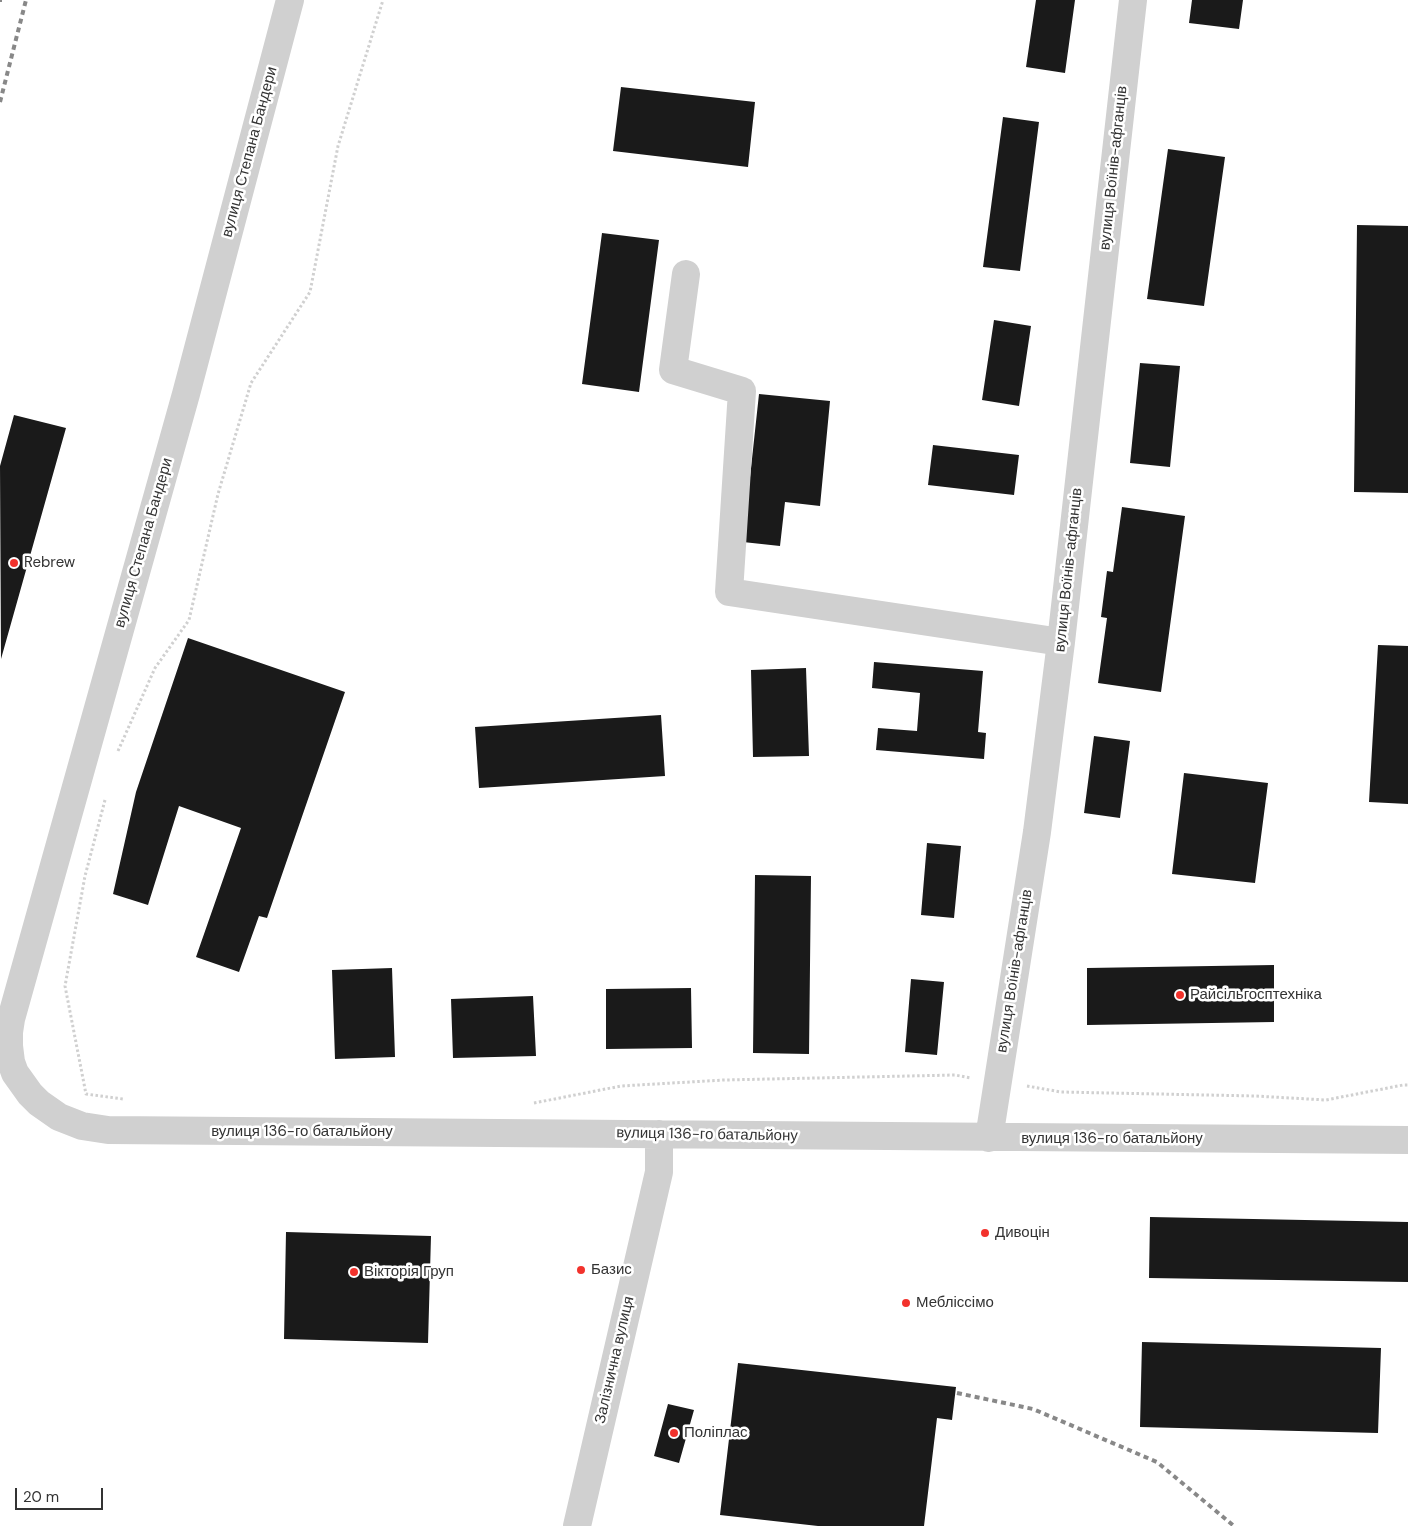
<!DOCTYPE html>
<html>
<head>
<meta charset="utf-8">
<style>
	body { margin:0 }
	#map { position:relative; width:1408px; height:1526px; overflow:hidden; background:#fff; font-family:"DM Sans",sans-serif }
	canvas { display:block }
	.scale { position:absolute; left:15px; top:1488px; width:88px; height:22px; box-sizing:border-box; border:2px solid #333; border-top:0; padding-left:6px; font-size:15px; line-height:18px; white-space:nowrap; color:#333; -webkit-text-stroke:4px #fff; paint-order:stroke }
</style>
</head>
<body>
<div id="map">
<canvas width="1408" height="1526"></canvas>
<div class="scale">20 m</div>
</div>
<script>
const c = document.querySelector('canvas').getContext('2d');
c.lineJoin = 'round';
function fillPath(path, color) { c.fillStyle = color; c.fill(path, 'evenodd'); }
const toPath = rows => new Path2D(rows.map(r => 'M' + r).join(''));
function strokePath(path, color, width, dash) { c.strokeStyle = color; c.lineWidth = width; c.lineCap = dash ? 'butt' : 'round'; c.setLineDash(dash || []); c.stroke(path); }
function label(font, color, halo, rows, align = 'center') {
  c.font = font + ' "DM Sans",sans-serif'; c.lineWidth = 5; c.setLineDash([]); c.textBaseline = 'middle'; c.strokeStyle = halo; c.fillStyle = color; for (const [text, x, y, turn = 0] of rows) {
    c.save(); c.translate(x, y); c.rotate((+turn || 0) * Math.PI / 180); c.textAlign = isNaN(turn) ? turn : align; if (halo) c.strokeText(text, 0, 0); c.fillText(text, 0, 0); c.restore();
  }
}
fillPath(toPath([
	[1036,0,1075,0,1065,73,1026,67],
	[1192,0,1243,0,1239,29,1189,23],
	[621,87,755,102,748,167,613,151],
	[1003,117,1039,122,1020,271,983,267],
	[1168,149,1225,157,1204,306,1147,299],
	[1357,225,1408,226,1408,493,1354,492],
	[602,233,659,240,639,392,582,384],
	[994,320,1031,326,1019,406,982,400],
	[1140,363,1180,366,1170,467,1130,463],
	[759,394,830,401,820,506,785,502,780,546,743,542],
	[14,415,66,428,1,659,0,466],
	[933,445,1019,455,1014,495,928,485],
	[1122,507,1185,516,1161,692,1098,683,1107,618,1101,617,1107,571,1113,572],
	[188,638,345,692,267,918,259,916,239,972,196,957,241,828,179,806,148,905,113,894,136,792],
	[1378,645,1408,646,1408,804,1369,802],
	[874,662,983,671,978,732,986,733,984,759,876,750,878,728,917,731,920,693,872,688],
	[806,668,809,756,753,757,751,670],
	[661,715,665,776,479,788,475,727],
	[1094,736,1130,741,1120,818,1084,813],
	[1184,773,1268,783,1255,883,1172,874],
	[927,843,961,846,954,918,921,915],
	[755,875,811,876,809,1054,753,1053],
	[1274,965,1274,1022,1087,1025,1087,968],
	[392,968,395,1057,335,1059,332,970],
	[911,979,944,982,937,1055,905,1052],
	[691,988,692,1048,606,1049,606,989],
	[533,996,536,1056,453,1058,451,999],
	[1150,1217,1408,1222,1408,1282,1149,1278],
	[286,1232,431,1236,428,1343,284,1339],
	[1142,1342,1381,1348,1378,1433,1140,1427],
	[738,1363,956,1387,952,1420,937,1418,924,1526,818,1526,720,1515],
	[668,1404,694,1410,679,1463,654,1456]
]), '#1a1a1a');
strokePath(toPath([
	[118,751,155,668,189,620,218,494,251,383,310,292,338,146,383,0],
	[105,800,85,876,65,986,86,1094,123,1099],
	[1027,1086,1061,1092,1255,1096,1326,1100,1403,1085,1408,1085],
	[534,1103,621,1086,724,1080,955,1075,971,1078]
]), '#d0d0d0', 3, [2.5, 2.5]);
strokePath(toPath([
	[290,0,186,394,11,1019,9,1032,9,1046,11,1062,15,1073,30,1094,39,1103,59,1117,82,1126,108,1130,1408,1140],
	[686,274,673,370,742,391,729,592,1061,642],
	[989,1138,1037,832,1061,642,1133,0],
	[577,1526,659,1172,659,1134]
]), '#d0d0d0', 28);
strokePath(toPath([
	[0,2,0,0],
	[0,102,26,0],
	[957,1393,1033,1409,1157,1462,1234,1526]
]), '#888', 4, [5, 4]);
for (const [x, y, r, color] of [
	[14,563,5,"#f2322c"],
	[1180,995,5,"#f2322c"],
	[985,1233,5,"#f2322c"],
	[581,1270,5,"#f2322c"],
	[354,1272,5,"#f2322c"],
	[906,1303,5,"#f2322c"],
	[674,1433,5,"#f2322c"]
]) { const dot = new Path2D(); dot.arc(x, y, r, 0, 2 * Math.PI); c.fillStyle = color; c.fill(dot); strokePath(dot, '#fff', 2); }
label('15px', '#333', '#fff', [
	["вулиця Степана Бандери",250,152,-75],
	["вулиця Воїнів-афганців",1114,168,-84],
	["вулиця Степана Бандери",144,543,-74],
	["вулиця Воїнів-афганців",1069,570,-84],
	["вулиця Воїнів-афганців",1015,971,-81],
	["вулиця 136-го батальйону",302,1132],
	["вулиця 136-го батальйону",707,1135,1],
	["вулиця 136-го батальйону",1112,1139],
	["Залізнична вулиця",615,1360,-77]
]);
label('15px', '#333', '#fff', [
	["Rebrew",24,563],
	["Райсільгосптехніка",1190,995],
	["Дивоцін",995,1233],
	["Базис",591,1270],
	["Вікторія Груп",364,1272],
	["Мебліссімо",916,1303],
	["Поліплас",684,1433]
], 'left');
</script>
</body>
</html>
